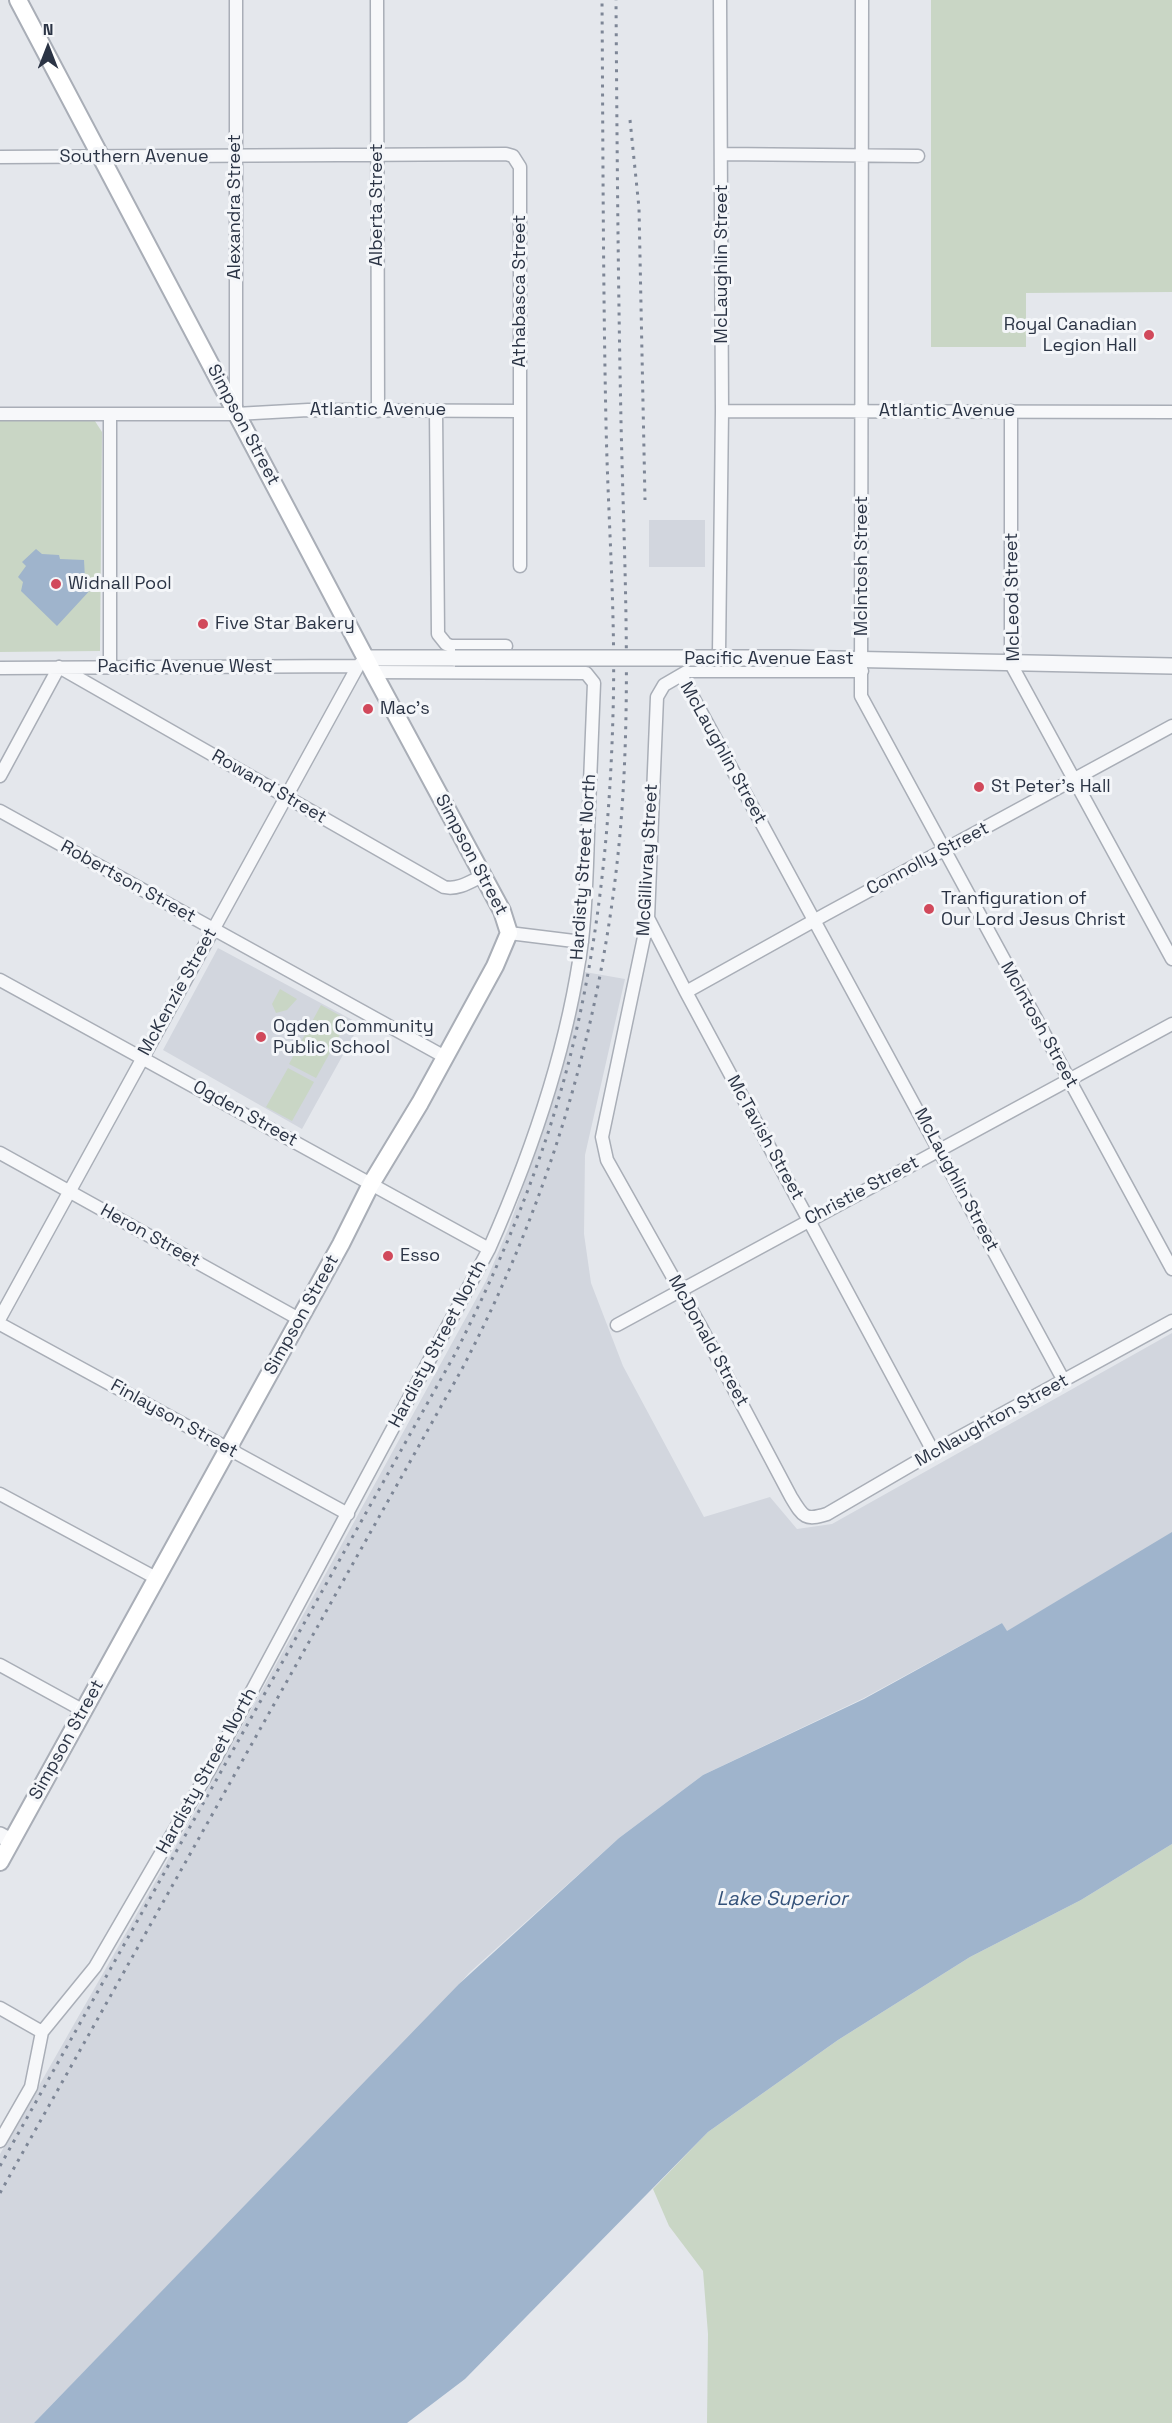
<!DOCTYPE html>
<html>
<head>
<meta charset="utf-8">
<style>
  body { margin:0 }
  #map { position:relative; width:1172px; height:2423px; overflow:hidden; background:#e4e7ec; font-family:"Space Grotesk",sans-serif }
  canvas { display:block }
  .north { position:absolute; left:18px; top:18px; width:60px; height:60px; -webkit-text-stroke:4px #f4f6f9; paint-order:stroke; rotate:0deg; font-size:16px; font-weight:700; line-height:24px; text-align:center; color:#2b3445 }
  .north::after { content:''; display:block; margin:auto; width:21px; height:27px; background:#2b3445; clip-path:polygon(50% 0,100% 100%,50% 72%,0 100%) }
</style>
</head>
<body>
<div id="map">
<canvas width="1172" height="2423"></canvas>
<div class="north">N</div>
</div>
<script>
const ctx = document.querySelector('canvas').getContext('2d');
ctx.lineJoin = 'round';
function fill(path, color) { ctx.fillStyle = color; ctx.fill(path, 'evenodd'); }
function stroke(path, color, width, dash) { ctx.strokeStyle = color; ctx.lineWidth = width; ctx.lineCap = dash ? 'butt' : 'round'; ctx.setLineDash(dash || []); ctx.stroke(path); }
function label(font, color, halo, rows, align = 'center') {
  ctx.font = font + ' "Space Grotesk",sans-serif'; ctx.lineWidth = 6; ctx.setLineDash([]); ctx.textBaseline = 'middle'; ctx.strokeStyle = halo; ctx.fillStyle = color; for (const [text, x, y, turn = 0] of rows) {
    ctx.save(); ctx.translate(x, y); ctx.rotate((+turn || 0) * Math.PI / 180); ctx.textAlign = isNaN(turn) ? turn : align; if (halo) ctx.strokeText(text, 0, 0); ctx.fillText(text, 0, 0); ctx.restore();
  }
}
fill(new Path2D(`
  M649,520h56v47h-56z
  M218,948l142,76 -58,105 -139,-79z
  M585,972l40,7 -40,176 -1,79 7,49 32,83 81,151 66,-20 27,32 35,-5 340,-191v200l-166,99 -4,-9 -138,75 -161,77 -84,63 -150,135 -66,76 -190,190 -179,184h-34v-269l199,-349 287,-524 23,-54 33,-94z`), '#d2d6de');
fill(new Path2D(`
  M931,0h241v292l-146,1v54h-95z
  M93,418l9,14 -2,219 -100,1v-233z
  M280,989l17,10 -10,11 -11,3 -4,-9z
  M321,1005l27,15 -32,58 -27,-14z
  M288,1068l26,14 -22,39 -26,-14z
  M1172,1844v579h-465l1,-89 -5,-63 -34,-45 -16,-37 55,-57 130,-92 132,-83 111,-57z`), '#c9d6c5');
fill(new Path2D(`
  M36,549l6,5 17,1 1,4 24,1 1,18 8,9 -36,39 -36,-35 2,-9 -5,-5 8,-11 -4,-4z
  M1172,1532v312l-91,56 -111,57 -132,83 -130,92 -243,247 -58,44h-373l425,-439 160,-146 84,-63 161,-76 138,-76 5,8z`), '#9fb4cc');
const minor = new Path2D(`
  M236,0v410
  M377,0l1,411
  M720,0l2,411 -3,242 -55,32 -7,12 -9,221 -46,219 5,23 95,169 89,168c12,20 14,24 36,17l120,-70 225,-123
  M862,0l-1,696 311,573
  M722,154l196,2
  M0,157l506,-3 7,2 7,11v399
  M436,411l2,223 8,10 5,2h55
  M722,411l450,1
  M1011,411v253l161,295
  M0,414h236l72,-4 212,1
  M110,414v252
  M59,667l385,220c14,3 26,-5 38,-11
  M0,668l358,-2 3,-3
  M688,671h174
  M681,675l383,706
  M0,776l59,-109
  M0,811l445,246
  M648,918l38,74 248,461
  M509,933l73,9
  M0,980l489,269
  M686,992l140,-78 346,-188
  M0,1153l299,166
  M0,1318l358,-652
  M0,1324l348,190
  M617,1325l555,-301
  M0,1494l156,84
  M0,1665l84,46
  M0,2008l42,24
  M0,2141l31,-54 11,-55 53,-65 115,-198 279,-520c43,-97 79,-202 93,-308 4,-36 5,-72 6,-108 2,-50 4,-100 6,-150l-8,-10 -213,-1`);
const tertiary = new Path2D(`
  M366,658h89
  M789,658l383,8
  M0,1835l11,6`);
const secondary = new Path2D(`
  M0,1862l341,-618 30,-60 49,-81 75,-137 14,-33 -7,-22 -129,-239 -355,-672`);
stroke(minor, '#a9aeb7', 15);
stroke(tertiary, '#a9aeb7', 18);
stroke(secondary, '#a9aeb7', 20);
stroke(minor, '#f7f8fa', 12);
stroke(tertiary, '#f7f8fa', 15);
stroke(secondary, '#fff', 16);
stroke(new Path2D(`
  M630,120l9,88 6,292
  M0,2166l455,-812c48,-95 89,-194 115,-297 28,-111 40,-228 43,-343 3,-97 -5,-194 -7,-291 -3,-141 -3,-282 -4,-423
  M0,2193l462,-824c87,-167 141,-347 158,-535 12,-137 4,-276 1,-413 -3,-140 -4,-281 -5,-421`), '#7d8696', 3, [3, 6]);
const tertiaryBridge = new Path2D(`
  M455,658h334`);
stroke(tertiaryBridge, '#a9aeb7', 18, []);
stroke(tertiaryBridge, '#f7f8fa', 15);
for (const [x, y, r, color] of [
  [1149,335,6,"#d1495b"],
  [56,584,6,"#d1495b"],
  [203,624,6,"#d1495b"],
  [368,709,6,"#d1495b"],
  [979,787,6,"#d1495b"],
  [929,909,6,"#d1495b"],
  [261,1037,6,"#d1495b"],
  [388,1256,6,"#d1495b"]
]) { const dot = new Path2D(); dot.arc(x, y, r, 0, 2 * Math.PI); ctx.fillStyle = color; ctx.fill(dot); stroke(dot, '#f4f6f9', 2); }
label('18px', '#2b3445', '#f4f6f9', [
  ["Southern Avenue",134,157],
  ["Alberta Street",377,205,-90],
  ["Alexandra Street",235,207,-90],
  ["McLaughlin Street",722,264,-90],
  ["Athabasca Street",520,291,-90],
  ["Atlantic Avenue",378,410],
  ["Atlantic Avenue",947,411],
  ["Simpson Street",243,425,62],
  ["McIntosh Street",862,566,-90],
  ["McLeod Street",1013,597,-91],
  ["Pacific Avenue East",769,659],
  ["Pacific Avenue West",185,667],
  ["McLaughlin Street",723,753,61],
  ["Rowand Street",269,787,30],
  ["Simpson Street",471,855,62],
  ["Connolly Street",928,859,-28],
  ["McGillivray Street",648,860,-87],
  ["Hardisty Street North",584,867,-86],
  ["Robertson Street",128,882,29],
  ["McKenzie Street",178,992,-61],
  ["McIntosh Street",1039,1025,61],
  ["Ogden Street",245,1114,29],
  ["McTavish Street",765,1138,61],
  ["McLaughlin Street",956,1180,62],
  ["Christie Street",862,1191,-28],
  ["Heron Street",150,1236,29],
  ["Simpson Street",302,1315,-61],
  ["McDonald Street",708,1341,61],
  ["Hardisty Street North",438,1344,-62],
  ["Finlayson Street",174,1419,29],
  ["McNaughton Street",992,1421,-29],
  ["Simpson Street",67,1740,-61],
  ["Hardisty Street North",207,1771,-61]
]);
label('18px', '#2b3445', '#f4f6f9', [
  ["Royal Canadian",1137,325,"right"],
  ["Legion Hall",1137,346,"right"],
  ["Widnall Pool",68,584],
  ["Five Star Bakery",215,624],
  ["Mac's",380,709],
  ["St Peter's Hall",991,787],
  ["Tranfiguration of",941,899],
  ["Our Lord Jesus Christ",941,920],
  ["Ogden Community",273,1027],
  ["Public School",273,1048],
  ["Esso",400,1256]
], 'left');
label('italic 20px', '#34527a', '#f4f6f9', [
  ["Lake Superior",782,1900]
]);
</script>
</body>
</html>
